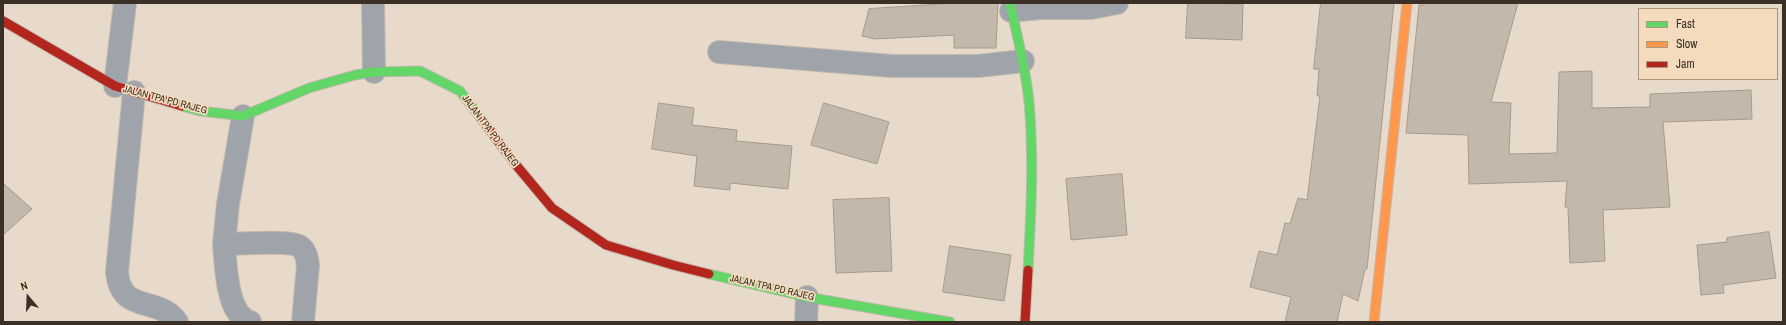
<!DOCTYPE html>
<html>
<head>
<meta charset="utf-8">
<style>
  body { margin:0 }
  #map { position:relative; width:1786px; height:325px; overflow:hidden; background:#e8dacb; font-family:"Archivo Narrow",sans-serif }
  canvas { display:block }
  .frame { position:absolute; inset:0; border:4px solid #3a3025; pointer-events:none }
  .legend { position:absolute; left:1638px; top:8px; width:140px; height:72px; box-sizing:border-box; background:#f5dbbe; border:1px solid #aa9781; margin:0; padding:5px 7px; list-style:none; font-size:12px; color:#3a3025 }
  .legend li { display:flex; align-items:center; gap:8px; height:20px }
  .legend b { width:20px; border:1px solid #aa9781 }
  .north { position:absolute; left:8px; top:277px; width:40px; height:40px; -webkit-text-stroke:3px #f5dbbe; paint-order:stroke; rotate:341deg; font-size:11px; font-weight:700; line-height:16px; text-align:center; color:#3a3025 }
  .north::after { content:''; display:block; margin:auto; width:14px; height:18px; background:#3a3025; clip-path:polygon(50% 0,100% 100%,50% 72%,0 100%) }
</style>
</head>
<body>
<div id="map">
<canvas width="1786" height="325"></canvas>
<div class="frame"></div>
<ul class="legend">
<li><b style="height:5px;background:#63d668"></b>Fast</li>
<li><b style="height:5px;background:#ff974d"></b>Slow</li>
<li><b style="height:5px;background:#b3261e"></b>Jam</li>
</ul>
<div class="north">N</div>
</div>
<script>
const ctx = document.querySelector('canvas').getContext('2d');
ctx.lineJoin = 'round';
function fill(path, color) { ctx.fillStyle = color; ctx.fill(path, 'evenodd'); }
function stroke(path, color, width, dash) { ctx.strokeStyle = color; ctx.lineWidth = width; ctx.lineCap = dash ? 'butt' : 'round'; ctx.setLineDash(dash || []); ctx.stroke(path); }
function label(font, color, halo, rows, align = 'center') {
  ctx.font = font + ' "Archivo Narrow",sans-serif'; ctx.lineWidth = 3.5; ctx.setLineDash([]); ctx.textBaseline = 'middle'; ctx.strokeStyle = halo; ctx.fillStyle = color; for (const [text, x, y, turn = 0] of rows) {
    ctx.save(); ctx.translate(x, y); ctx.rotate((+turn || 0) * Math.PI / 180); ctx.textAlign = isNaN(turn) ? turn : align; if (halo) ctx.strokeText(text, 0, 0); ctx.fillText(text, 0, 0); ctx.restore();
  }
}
const building = new Path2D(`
  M957,3h41l-2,45h-42v-13l-79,4 -13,-3 7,-27z
  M1188,3l55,1 -1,36 -56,-2z
  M1321,3h73l-27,266h-2l-7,32 -15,-7 -6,28h-52l6,-25 -41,-10 9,-36 18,4 8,-32 5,1 8,-26 9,2 13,-104h-3l2,-27h-5z
  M1424,3h94l-27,99 20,1 -2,51 48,-1 2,-81 33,-1v37l58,-1v-13l101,-4 1,29 -89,3 7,85 -67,3 2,51 -35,2 -2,-56h-3l2,-26 -98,3 -1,-49 -62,-2 13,-128h5z
  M659,103l35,5 -2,17 45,5 -1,11 56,5 -4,43 -58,-6v7l-36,-4 3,-30 -45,-7z
  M824,103l65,19 -12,42 -66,-19z
  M1122,174l5,61 -56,5 -5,-61z
  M3,183l29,26 -29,26z
  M889,198l3,73 -56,2 -3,-73z
  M1769,232l7,46 -53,7 1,8 -23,2 -4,-50 30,-3v-4z
  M950,246l61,9 -7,46 -61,-9z`);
fill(building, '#c3b8ac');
stroke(building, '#a49a8e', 1);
const street = new Path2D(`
  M373,3l1,69
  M1011,11l29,-3h51l26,-5
  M719,52l173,14h86l45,-5
  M115,86l10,-83
  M134,92l-17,180c4,43 41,23 60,50
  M243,116l-15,88 -4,40c15,0 64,-4 75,2 7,4 8,12 9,19l-5,57
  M224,244c2,21 2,70 26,78
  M806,322l1,-25`);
const fast = new Path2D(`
  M1010,3c7,33 16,66 19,99 5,56 2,112 -1,168
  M182,106l18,5 43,5 66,-28 46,-13 19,-3 46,-1 40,20 23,30
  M709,274l98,23 143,25`);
const slow = new Path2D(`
  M1374,322l33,-319`);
const jam = new Path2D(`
  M3,21l112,65 67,20
  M483,121l33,44 36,43 54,37 67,20 36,9
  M1025,322l3,-52`);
stroke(street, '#c3b8ac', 24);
stroke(fast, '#c3b8ac', 11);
stroke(slow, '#c3b8ac', 11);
stroke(jam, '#c3b8ac', 11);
stroke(street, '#9ea4aa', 22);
stroke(fast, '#63d668', 9);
stroke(slow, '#ff974d', 9);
stroke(jam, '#b3261e', 9);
label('10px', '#3a3025', '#f5dbbe', [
  ["JALAN TPA PD RAJEG",165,100,15],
  ["JALAN TPA PD RAJEG",490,131,53],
  ["JALAN TPA PD RAJEG",772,288,13]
]);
</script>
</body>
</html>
